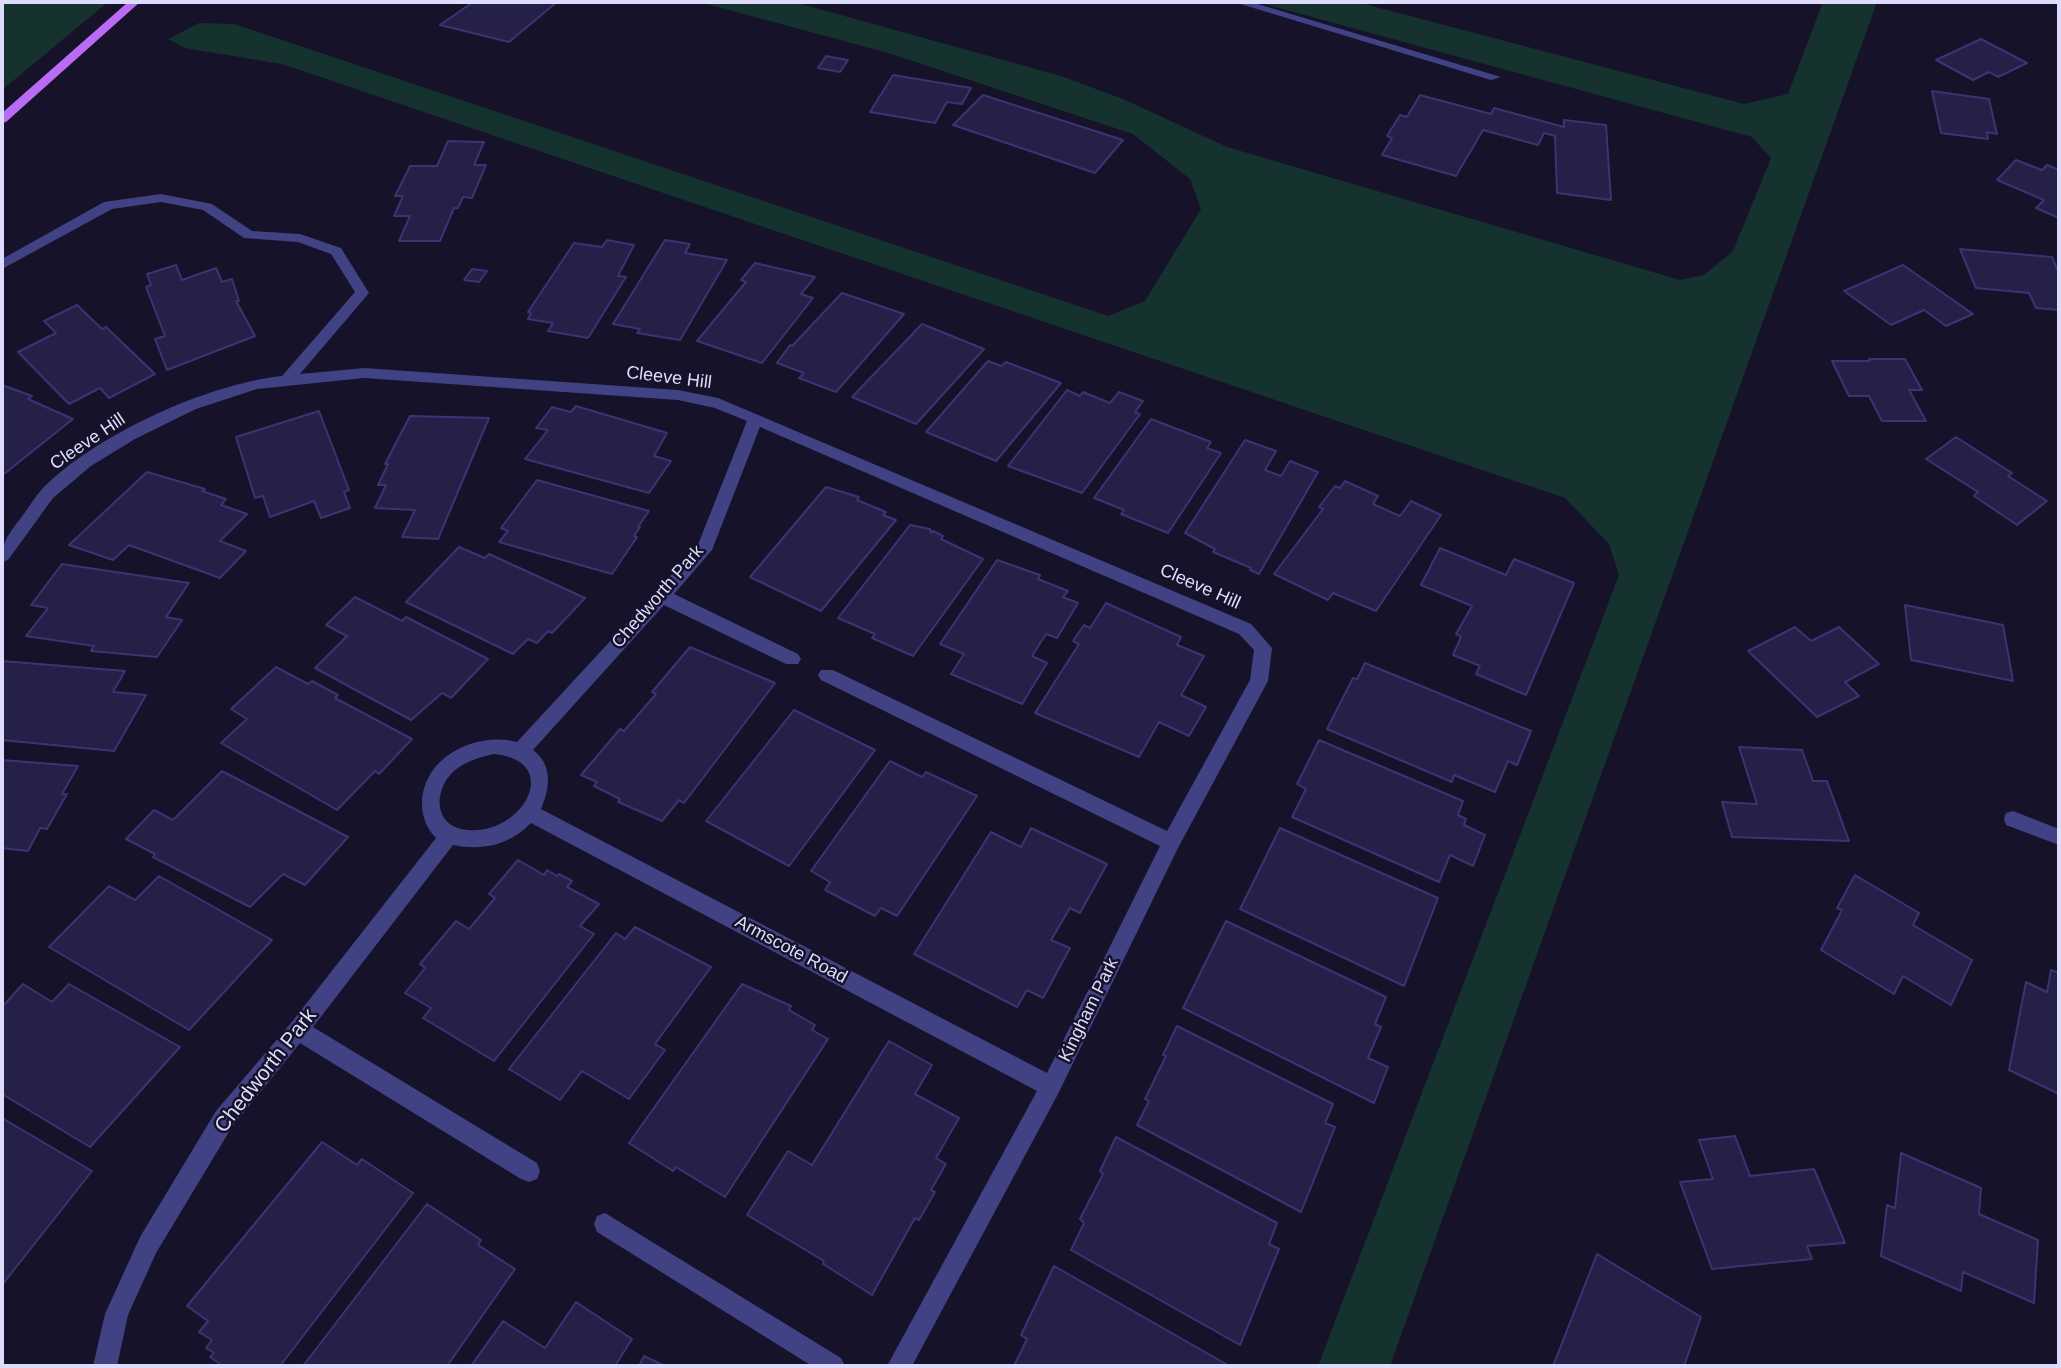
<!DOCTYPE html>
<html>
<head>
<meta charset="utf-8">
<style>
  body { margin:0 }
  #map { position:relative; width:2061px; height:1368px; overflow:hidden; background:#151229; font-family:Helvetica,sans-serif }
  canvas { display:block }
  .frame { position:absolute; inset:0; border:4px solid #dedcfd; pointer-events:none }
</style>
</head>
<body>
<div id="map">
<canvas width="2061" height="1368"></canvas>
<div class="frame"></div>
</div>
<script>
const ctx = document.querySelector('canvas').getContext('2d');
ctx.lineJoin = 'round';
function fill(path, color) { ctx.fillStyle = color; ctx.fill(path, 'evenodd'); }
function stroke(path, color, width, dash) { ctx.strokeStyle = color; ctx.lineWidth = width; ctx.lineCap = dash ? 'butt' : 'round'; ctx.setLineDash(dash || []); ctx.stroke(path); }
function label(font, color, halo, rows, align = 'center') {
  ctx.font = font + ' Helvetica,sans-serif'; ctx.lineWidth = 5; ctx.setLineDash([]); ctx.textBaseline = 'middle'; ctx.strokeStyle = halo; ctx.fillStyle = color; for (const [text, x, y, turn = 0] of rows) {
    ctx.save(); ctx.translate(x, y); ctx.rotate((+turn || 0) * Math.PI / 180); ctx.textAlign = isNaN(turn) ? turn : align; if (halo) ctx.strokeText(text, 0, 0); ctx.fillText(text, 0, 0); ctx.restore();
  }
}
fill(new Path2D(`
  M2,2h106l-106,88z
  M699,2h95l267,74 62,23 104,48 453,133 24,-5 29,-24 38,-93 -19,-21 -495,-135h100l387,102 44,-10 35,-92h54l-487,1364h-72l301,-791 -10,-31 -44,-46 -1283,-434 -97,-16 -17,-9 31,-16 35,1 874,292 37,-15 56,-92 -11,-30 -57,-45 -248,-82z`), '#16322f');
const building = new Path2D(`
  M473,2h84l-48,40 -69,-17z
  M1981,39l46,24 -29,14 -9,-5 -16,8 -37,-20z
  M826,56l22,4 -8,12 -22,-4z
  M893,75l78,13 -9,16 -15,-2 -12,21 -65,-11z
  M1932,91l57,8 8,35 -10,-2 1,7 -47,-6z
  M983,95l140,45 -28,33 -142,-48z
  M1420,95l71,19 3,-6 70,19v-7l42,5 5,75 -54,-7 -2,-57 -11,-3 -6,12 -55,-15 -27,46 -74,-21 10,-17 -5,-2 13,-21 7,2z
  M448,141l36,1 -10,23h12l-14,33 -9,-1 -5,11h-4l-14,33h-41l11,-25h-16l9,-20h-8l15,-30h27z
  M2016,160l26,10 5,-5 12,5v48l-23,-10 8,-8 -47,-20z
  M607,240l27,5 -16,31 8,1 -38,61 -40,-7 5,-8 -25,-4 3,-6 -3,-1 46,-69 28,4z
  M665,240l25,4 -5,9 42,7 -47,80 -43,-7 3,-4 -27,-5z
  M1960,249l92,8 7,16v37l-23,-2 -7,-15 -53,-5z
  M755,263l60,14 -14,17 12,4 -51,65 -65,-22 49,-59 -5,-2z
  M176,265l6,15 34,-12 6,14 10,-3 7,22h-3l19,35 -88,34 -12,-31 10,-3 -19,-49 5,-2 -4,-11z
  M1903,265l70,49 -27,12 -22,-16 -33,15 -47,-34z
  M472,269l15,2 -8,11 -15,-2z
  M842,293l62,21 -68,78 -37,-14 5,-5 -27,-10 13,-18 2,1z
  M77,305l25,24 4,-2 49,47 -46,24 -9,-10 -31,16 -51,-52 38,-19 -12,-12z
  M922,324l62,25 -68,75 -64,-27z
  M1869,359h36l17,31h-13l17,31h-44l-13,-25h-20l-17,-35h38z
  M988,361l13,5 5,-4 55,21 -65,78 -70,-29z
  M2,385l30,11 -4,3 45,20 -69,55 -2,-1z
  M1067,390l13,6 3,-4 27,11 9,-11 24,9 -8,11 5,2 -58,79 -74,-27z
  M576,406l91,27 -13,23 17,5 -22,32 -124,-34 23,-29 -12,-2 16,-21 19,5z
  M319,411l30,79 -5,2 6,16 -29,10 -7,-17 -44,16 -7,-21 -8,2 -19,-61z
  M410,416l79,2 -51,121 -36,-2 13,-27 -40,-2 11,-23h-8l10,-21h-3z
  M1151,419l60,23 -4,6 14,5 -53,80 -47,-19 3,-4 -30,-12z
  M1956,437l56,36 -4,3 39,25 -30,24 -43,-29 4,-4 -52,-33z
  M1245,440l31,11 -11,19 16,6 9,-15 28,11 -59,102 -9,-4 1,-2 -38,-16 2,-3 -30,-16z
  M147,472l58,17 -3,2 24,8 -5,6 26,9 -27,27 26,10 -26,27 -91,-33 -16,15 -44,-15z
  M537,480l112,31 -11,16h2l-6,9 3,1 -25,37 -113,-32 9,-11 -7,-3z
  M1345,481l33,15 -5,8 27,12 11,-15 30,14 -65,96 -43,-18 -5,7 -54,-26 49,-65 -4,-2 16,-21 5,2z
  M826,487l33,10 -2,3 29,12 -3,3 13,5 -75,91 -71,-34z
  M910,525l20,4 1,4 2,-2 10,5 -2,3 42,20 -70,97 -41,-18 3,-4 -37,-16z
  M459,547l26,11 4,-4 96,44 -33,35 -4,-2 -11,12 -9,-4 -15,15 -107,-52z
  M1440,548l66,27 8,-16 60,24 -48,112 -50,-21 4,-8 -27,-11 8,-18 -5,-3 16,-28 -51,-21z
  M997,560l43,15 -2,4 30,12 -5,6 15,6 -21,35 -11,-4 -14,22 15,7 -25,41 -71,-30 13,-20 -24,-10z
  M62,564l127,19 -23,34 16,3 -25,37 -66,-6 3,-5 -68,-10 22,-28 -17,-3z
  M355,597l47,24 4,-4 82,42 -37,39 -9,-5 -31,27 -96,-52 32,-32 -21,-11z
  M1106,603l75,34 -4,8 27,11 -23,39 25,12 -17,29 -30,-14 -20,35 -104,-44 44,-69 -6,-3 11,-16 6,3z
  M1905,605l98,20 10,56 -102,-21z
  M1795,627l16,14 28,-14 40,37 -34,18 14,14 -42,21 -69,-66z
  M690,647l85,36 -91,120 -5,-3 -17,21 -44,-19 2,-3 -26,-13 3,-4 -16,-7 39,-46 4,2 32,-37 -4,-2z
  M2,661l123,10 -12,21 33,3 -32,56 -112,-11z
  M1365,663l166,68 -14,34 -9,-4 -13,31 -41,-17 -2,7 -125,-53 26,-51 4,1z
  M276,667l32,17 4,-3 26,14 -3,3 77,41 -33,35 -4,-3 -38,39 -116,-67 26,-24 -16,-10z
  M794,710l81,40 -86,116 -83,-45z
  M1319,740l144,61 -5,14 8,4 -2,6 21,10 -12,31 -23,-11 -11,27 -147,-65 14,-28 -9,-5z
  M1739,747l63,3 11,31h14l22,60 -117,-4 -10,-35 35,2z
  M2,760l76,6 -16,28h5l-20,35 -7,-1 -12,23 -26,-3z
  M890,761l32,16 4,-5 51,24 -80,120 -16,-8 -6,8 -50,-26 5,-8 -19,-11z
  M222,771l126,66 -43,48 -22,-11 -33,33 -97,-50 2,-3 -29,-15 28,-29 19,10z
  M1031,828l76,36 -27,49 -10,-5 -19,32 19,8 -27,50 -16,-8 -10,17 -103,-53 77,-122 30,15z
  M1280,828l158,70 -34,88 -164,-77z
  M518,860l26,15 3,-5 10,6 2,-2 13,7 -5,6 32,17 -19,22 14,8 -100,127 -71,-43 8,-10 -26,-15 20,-25 -5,-4 36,-43 13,8 26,-31 -6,-4z
  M1855,875l64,38 -6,12 59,35 -21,45 -48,-29 -9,18 -73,-44 21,-40 -5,-2z
  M159,876l113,64 -83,90 -140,-83 60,-61 26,14z
  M1226,921l160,76 -11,27 6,3 -13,31 20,9 -14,36 -191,-95z
  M635,927l76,40 -56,77 10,6 -36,49 -47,-28 -22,29 -51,-31 107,-136 9,6z
  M2051,970l8,3v121l-50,-24 17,-88 21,10z
  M23,984l29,18 17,-18 111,63 -90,100 -88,-53v-87z
  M742,984l49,22 -2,4 26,15 -3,5 16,9 -103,158 -49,-30 -3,4 -44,-28z
  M1177,1026l156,78 -8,19 10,4 -34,85 -164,-87 12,-24 -4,-2 21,-43 -3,-1z
  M889,1041l43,24 -17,29 44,24 -23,40 10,6 -15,26 4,2 -16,28 -4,-2 -43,77 -49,-31 1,-3 -77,-46 41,-64 24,14z
  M2,1118l90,53 -90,114z
  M1735,1136l15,40 64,-7 31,74 -38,3 5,13 -100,10 -32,-87 33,-3 -14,-39z
  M1116,1137l161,86 -8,21 10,5 -39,96 -169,-95 13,-27 -4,-4 23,-45 -3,-3z
  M322,1142l35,23 5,-6 51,34 -133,173h-57l-13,-9 4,-4 -8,-5 6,-8 -13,-8 9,-11 -21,-15z
  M1901,1153l80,35 -2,26 59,26 -4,63 -71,-31 -2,19 -80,-35 6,-51 8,3z
  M427,1204l54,36 -3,5 37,24 -68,97h-144z
  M1597,1254l104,63 -17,49h-131z
  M1054,1266l172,98v2h-212l13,-27 -6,-4z
  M576,1302l56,37 -17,27h-144l32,-45 42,27z
  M644,1356l21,10h-26z`);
fill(building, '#252048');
stroke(building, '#3c3373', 2);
fill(new Path2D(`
  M1234,2h17l250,75 -10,3z
  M161,194l51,10 40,27 48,3 41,14 28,45 -69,81 64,-6 314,22 40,8 533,226 21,24 -4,33 -90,167 -120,246 -146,272h-25l150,-275 -506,-268c-21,22 -48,28 -78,22l-140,182 224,136 3,8 -3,8 -8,3 -8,-3 -221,-136 -68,84 -76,126 -28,62 -11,51h-24l12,-52 35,-77 76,-126 75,-88 145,-185c-9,-9 -14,-21 -14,-34 0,-47 54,-73 95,-62l180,-195 50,-126 -32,-13 -37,-8 -314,-22 -107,11 -61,20 -61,30 -44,27 -38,32 -45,62 -6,2c0,-23 8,-29 21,-47 6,-8 12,-18 19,-26 53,-54 165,-105 240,-113l73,-84 -24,-38 -33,-12 -54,-4 -41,-28 -42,-8 -49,7 -110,60v-10l102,-57zM760,427l479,207 15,16 -4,30 -83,151 -334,-161h-12l-3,5 3,5 339,166 -113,227 -506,-264c9,-21 12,-44 -8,-59l131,-145 122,59h12l3,-5 -3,-5 -124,-60 38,-44zM494,754c70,7 29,81 -26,76 -34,-2 -36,-39 -14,-59 12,-10 26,-14 40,-17z
  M2013,811l46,18v16l-53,-20 -2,-6 2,-6z
  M605,1213l236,145 4,8h-33l-215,-134 -3,-8 3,-8z`), '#414284');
fill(new Path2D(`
  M128,2h12l-134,120 -4,1v-10z`), '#b96bf5');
label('18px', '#dedcfd', '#151229', [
  ["Cleeve Hill",669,378,7],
  ["Cleeve Hill",88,442,-34],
  ["Cleeve Hill",1200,587,24],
  ["Chedworth Park",658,597,-49],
  ["Armscote Road",791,950,28],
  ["Kingham Park",1089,1010,-64]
]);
label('21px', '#dedcfd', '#151229', [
  ["Chedworth Park",266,1071,-52]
]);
</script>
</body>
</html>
